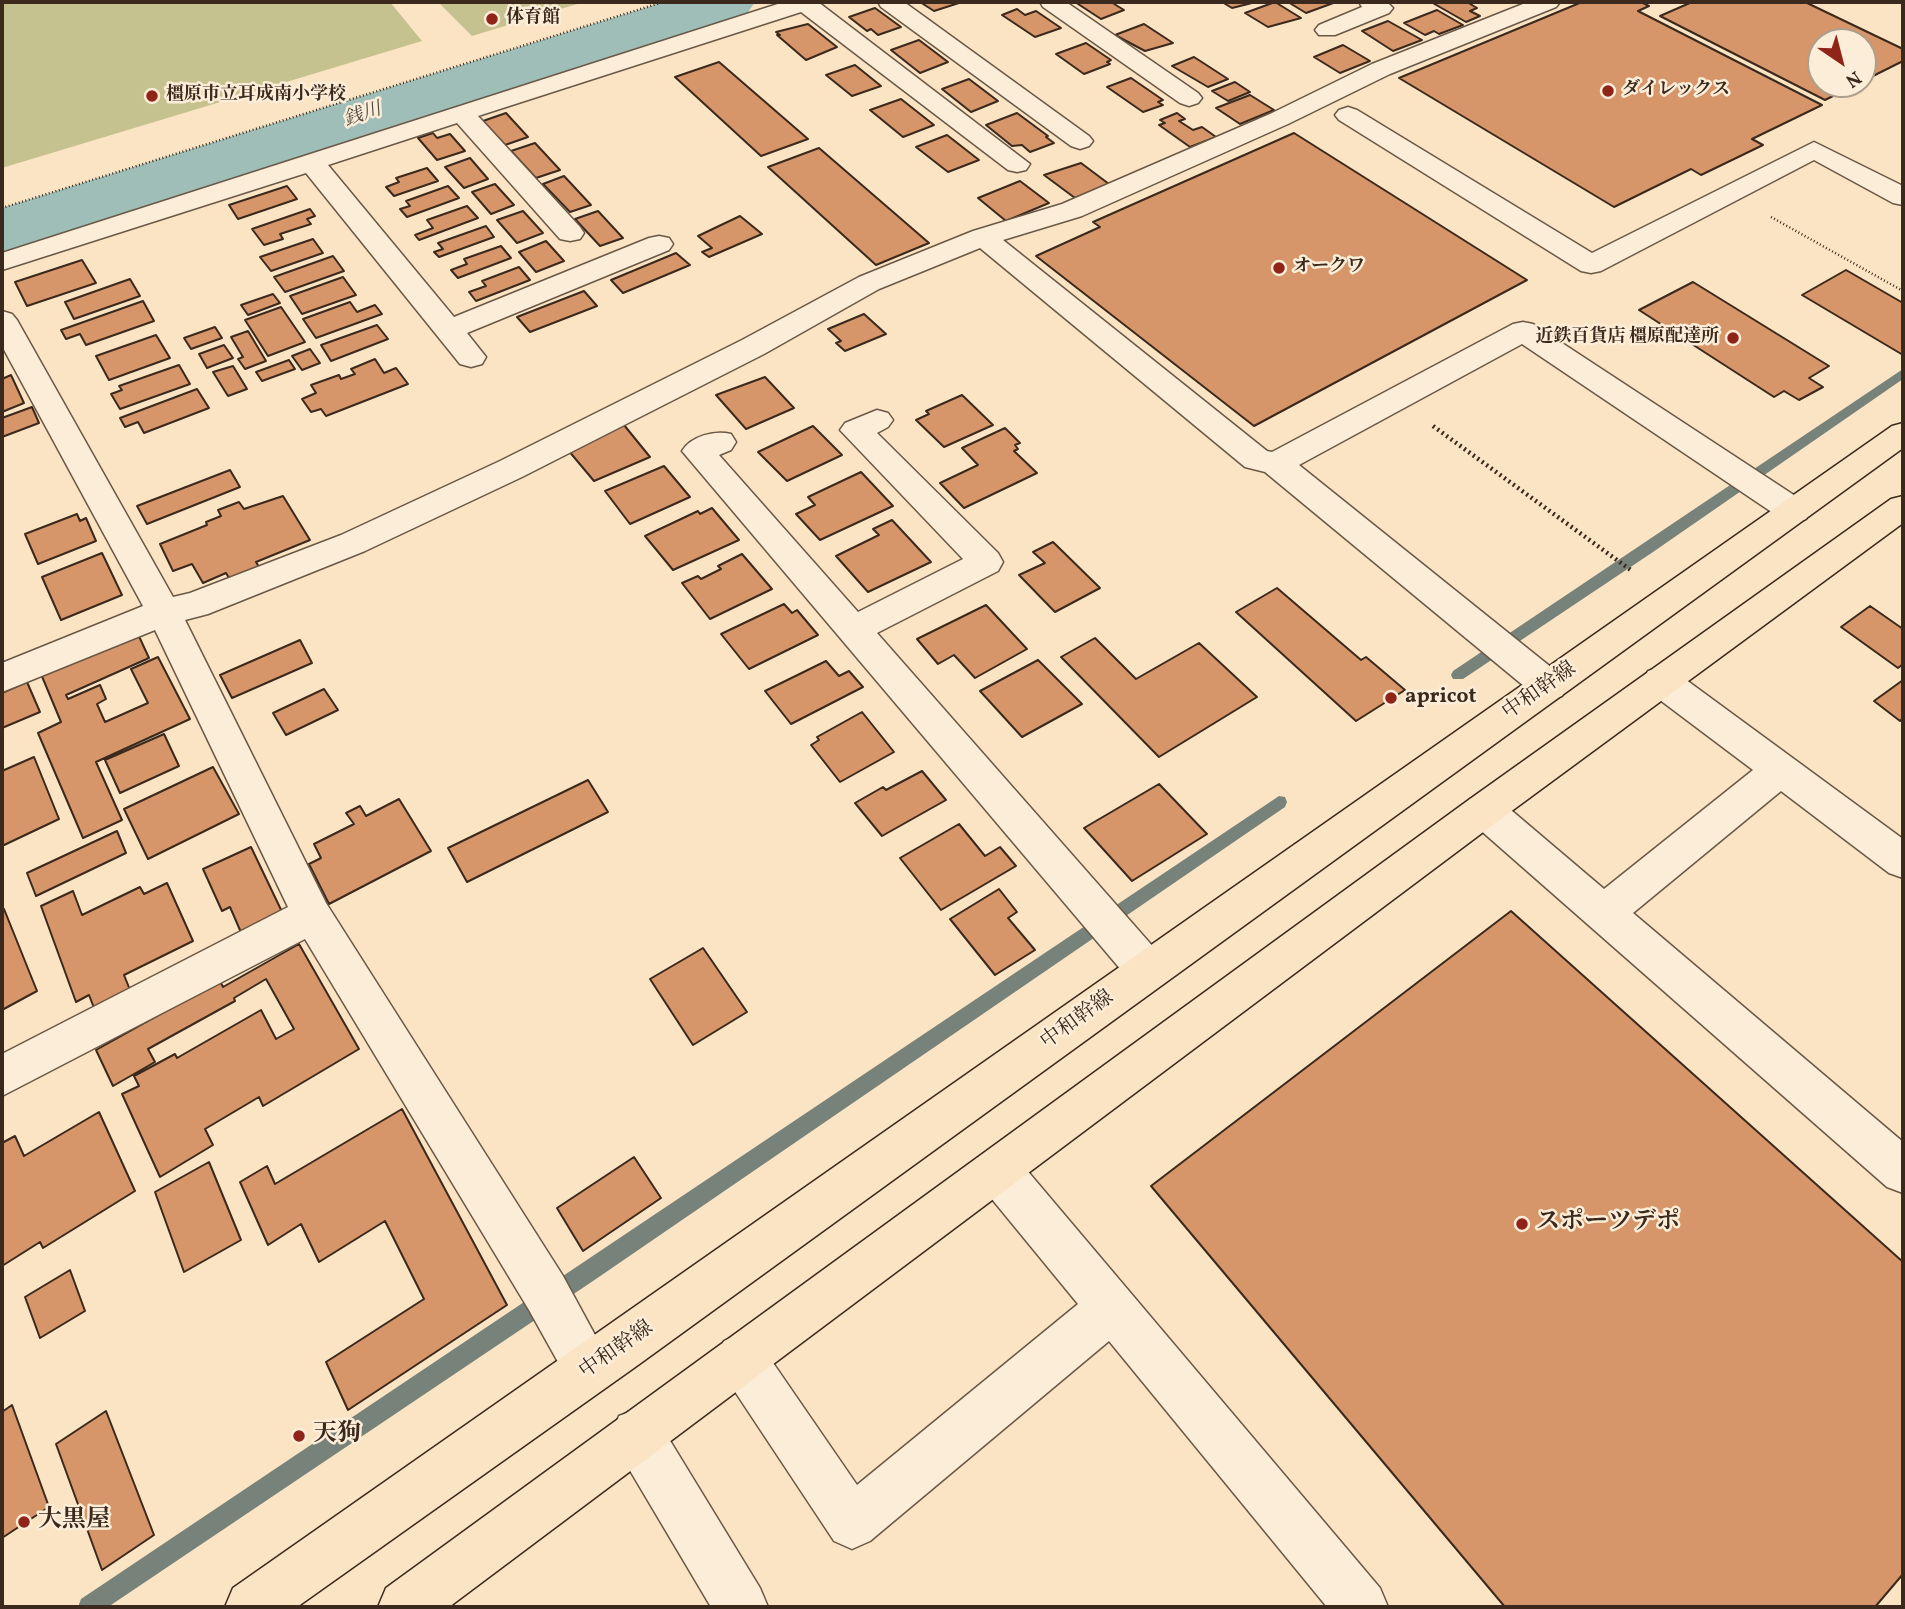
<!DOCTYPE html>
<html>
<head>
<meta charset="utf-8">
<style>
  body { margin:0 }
  #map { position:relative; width:1905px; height:1609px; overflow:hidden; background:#fbe4c3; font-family:Vollkorn,serif }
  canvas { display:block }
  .frame { position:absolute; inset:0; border:4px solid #3a291c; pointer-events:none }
  .north { position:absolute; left:1807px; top:28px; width:70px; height:70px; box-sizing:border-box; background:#fcedd8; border:2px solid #ae9f8d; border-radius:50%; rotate:145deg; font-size:19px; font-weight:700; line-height:28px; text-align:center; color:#3a291c }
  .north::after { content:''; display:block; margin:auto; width:24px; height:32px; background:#8f2418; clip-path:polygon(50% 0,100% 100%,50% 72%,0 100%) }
</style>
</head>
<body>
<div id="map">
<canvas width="1905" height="1609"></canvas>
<div class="frame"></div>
<div class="north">N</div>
</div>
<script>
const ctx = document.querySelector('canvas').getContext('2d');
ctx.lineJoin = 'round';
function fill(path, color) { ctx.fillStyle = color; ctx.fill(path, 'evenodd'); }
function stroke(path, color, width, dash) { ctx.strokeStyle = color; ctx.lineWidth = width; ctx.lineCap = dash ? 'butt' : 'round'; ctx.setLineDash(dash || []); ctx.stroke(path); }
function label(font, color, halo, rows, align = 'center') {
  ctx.font = font + ' Vollkorn,"Noto Serif JP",serif'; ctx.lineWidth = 5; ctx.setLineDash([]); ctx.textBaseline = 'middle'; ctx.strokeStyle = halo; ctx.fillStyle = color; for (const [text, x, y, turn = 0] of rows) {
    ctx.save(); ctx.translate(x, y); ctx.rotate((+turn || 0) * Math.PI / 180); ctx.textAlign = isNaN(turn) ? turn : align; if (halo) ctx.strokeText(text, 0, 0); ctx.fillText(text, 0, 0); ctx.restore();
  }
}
fill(new Path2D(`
  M2,2h388l32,39 -420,127z
  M438,2h146l-112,34z`), '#c6c28f');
fill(new Path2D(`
  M1903,369v10l-250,173 -190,127h-10l-2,-4 2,-4z
  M1279,796l6,1 2,5 -2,5 -692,474 -485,326h-30l3,-8z`), '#77827a');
fill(new Path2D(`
  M664,2h91l-9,13 -744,237v-44z`), '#9fbeb8');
const building = new Path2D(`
  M920,2h42l-28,9z
  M1075,2h36l13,8 -23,9z
  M1222,2h34l-24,6z
  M1275,2l26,16 -33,9 -23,-14z
  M1288,2h48l-30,11z
  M1431,2h36l10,6 -7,3 10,5 -14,6z
  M1582,2h59l8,4 -11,5 184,94 -70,34 11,6 -62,30 -10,-6 -77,38 -215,-129z
  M1692,2h113l98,47v12l-40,20v-39h-42v42h36l-32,16 -165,-84z
  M875,8l26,19 -23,8 -7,-6 -4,2 -18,-14z
  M1017,9l8,6 11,-4 25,17 -26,9 -33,-22z
  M1437,10l26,15 -24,9 -5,-3 -9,4 -21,-12z
  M1388,21l34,19 -29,11 -31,-20z
  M808,24l29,23 -31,13 -29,-25h3l-4,-3z
  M1144,24l29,19 -28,8 -30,-16z
  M919,40l29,22 -28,11 -29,-23z
  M1086,43l25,17 -4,2 3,2 -26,10 -28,-20z
  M1343,45l27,16 -30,12 -26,-16z
  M1194,57l34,22 -20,8 -36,-21z
  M719,62l89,77 -47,17 -86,-79z
  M855,65l26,21 -29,10 -26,-21z
  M1131,78l32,22 -5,2 5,3 -20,7 -36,-25z
  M969,79l29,22 -27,11 -29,-23z
  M1235,82l15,10 -22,9 -16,-10z
  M1250,95l24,15 -34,14 -24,-16z
  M901,99l33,26 -31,12 -33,-27z
  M506,113l22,24 -23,8 -22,-24z
  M1017,113l31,23 -2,1 8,6 -24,9 -8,-7 -10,1 -26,-21z
  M1177,113l8,6 -6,2 14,9 9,-3 14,10 -26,10 -31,-22 6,-2 -5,-3z
  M433,133l4,5 13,-4 15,17 -28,9 -19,-22z
  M1294,133l233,147 -273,146 -218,-170 64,-29 -7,-5z
  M947,135l32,25 -31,12 -32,-25z
  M535,143l25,27 -24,8 -25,-27z
  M819,148l110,95 -53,22 -108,-98z
  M470,158l18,21 -24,9 -19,-21z
  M1081,163l28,21 -34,14 -31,-23z
  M427,168l11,13 -44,15 -8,-9 13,-5 -3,-4z
  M564,176l27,29 -21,7 -27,-28z
  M1020,181l29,22 -43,18 -28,-23z
  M495,184l19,21 -23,9 -19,-22z
  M287,186l10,13 -59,20 -9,-14z
  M448,186l11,12 -52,19 -7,-8 10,-3 -4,-5z
  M467,206l11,12 -59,22 -4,-5 18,-7 -6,-8z
  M310,209l5,7 -8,3 4,5 -31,10 3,5 -19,6 -12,-16z
  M523,211l20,22 -26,10 -20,-23z
  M598,211l25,27 -23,8 -25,-27z
  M740,216l22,18 -53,23 -7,-5 10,-4 -14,-12z
  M486,226l8,11 -55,20 -5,-5 9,-3 -5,-6z
  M313,239l10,14 -52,18 -11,-14z
  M546,241l18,20 -28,11 -17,-20z
  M501,246l10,12 -53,20 -7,-8 16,-6 -3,-5z
  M676,253l14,12 -67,28 -12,-13z
  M333,256l11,15 -59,21 -11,-15z
  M82,260l14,23 -69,23 -12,-24z
  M519,267l11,13 -54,21 -7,-9 17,-6 -4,-5z
  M1846,270l57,33v52l-101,-60z
  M343,277l13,18 -54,19 -12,-18z
  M130,279l10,17 -66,23 -9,-17z
  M1693,282l136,84 -20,12 14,9 -24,13 -15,-9 -10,6 -135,-87z
  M584,291l13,15 -67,26 -13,-15z
  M273,294l7,9 -32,12 -7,-10z
  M143,301l11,20 -68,24 -6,-11 -14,5 -5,-9z
  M350,302l7,10 18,-7 7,9 -66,24 -13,-19z
  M281,307l24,35 -37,14 -23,-36z
  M864,314l22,20 -41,17 -9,-8 5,-2 -13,-12z
  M377,325l11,14 -57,22 -10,-16z
  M215,327l7,11 -31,11 -7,-11z
  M248,331l18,30 -21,8 -7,-10 5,-2 -12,-20z
  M156,335l14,23 -61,22 -13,-24z
  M224,345l9,13 -26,10 -8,-14z
  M310,349l10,14 -18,7 -10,-14z
  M375,359l9,14 12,-5 12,16 -82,32 -5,-7 -10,3 -9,-13 14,-6 -5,-8 28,-10 2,4 14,-5 -4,-5z
  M289,360l6,9 -33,12 -6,-9z
  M179,365l11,19 -70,25 -9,-15 11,-4 -3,-4z
  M233,366l14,23 -19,7 -15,-24z
  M11,375l13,28 -22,9v-33z
  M765,377l29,31 -48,21 -30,-34z
  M197,389l12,19 -65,25 -6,-11 -13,5 -5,-9z
  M962,395l31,30 -49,22 -28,-27 13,-6 -3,-3z
  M32,407l7,16 -37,14v-19z
  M624,425l26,32 -56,24 -26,-31z
  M813,426l29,29 -55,26 -29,-29z
  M1005,428l15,15 -5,2 3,4 -4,2 23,22 -73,35 -24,-25 38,-18 -16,-17z
  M664,466l26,31 -60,27 -25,-33z
  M230,470l10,17 -93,37 -10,-18z
  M861,472l32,34 -73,34 -24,-26 19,-9 -7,-8z
  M283,496l27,44 -54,22 3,5 -30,11 -3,-5 -23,10 -11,-19 -19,7 -13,-27 47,-19 -1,-3 15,-6 -3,-6 21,-8 5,7z
  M712,508l27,32 -66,30 -28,-34 53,-25 2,3z
  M77,514l3,7 6,-3 10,23 -58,23 -13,-30z
  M892,520l39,42 -63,30 -32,-36 43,-21 -6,-6z
  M1053,542l47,46 -45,24 -36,-37 26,-12 -12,-11z
  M102,553l20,42 -61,25 -19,-43z
  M742,554l30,35 -62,30 -28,-36 16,-7 3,3 20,-10 -3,-3z
  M1277,588l84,72 5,-3 39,33 -49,31 -120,-109z
  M784,604l8,9 5,-3 21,25 -69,34 -28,-35z
  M986,605l41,44 -52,29 -21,-23 -16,9 -21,-25z
  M1870,606l33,23v35l-5,4 -57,-41z
  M137,632l12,26 -83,37 2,4 32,-14 6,14 -9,5 8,18 43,-19 -17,-34 27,-12 32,62 -94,43 26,58 -39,18 -45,-105 23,-11 -20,-48z
  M1095,638l41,41 63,-36 58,54 -98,60 -98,-100z
  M300,640l12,23 -80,35 -12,-23z
  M1038,660l44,44 -60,33 -42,-46z
  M826,661l13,15 10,-5 14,16 -72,37 -26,-33z
  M1903,680v38l-3,3 -26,-20z
  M27,682l13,30 -38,16v-35z
  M324,689l14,21 -52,25 -13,-22z
  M862,712l32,40 -54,30 -29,-37 8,-5 -2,-3z
  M164,734l15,32 -59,27 -15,-33z
  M34,757l25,62 -57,27v-75z
  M213,767l26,47 -91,45 -24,-50z
  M922,771l24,29 -64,36 -27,-33 28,-16 3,3z
  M588,780l20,32 -141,70 -19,-34z
  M1159,784l48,50 -75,47 -48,-53z
  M399,799l32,52 -102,53 -20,-40 12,-6 -7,-14 40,-20 -8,-11 14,-7 6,10z
  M959,824l26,32 15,-9 16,19 -75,44 -41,-52z
  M117,831l9,22 -90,43 -9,-23z
  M251,847l33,69 -41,21 -13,-30 -8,4 -19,-42z
  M167,883l26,58 -69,34 8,20 -36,18 -7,-18 -13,7 -35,-96 32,-15 9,24 58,-28 4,7z
  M999,889l18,23 -9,6 27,32 -40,25 -45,-56z
  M4,909l33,82 -35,19v-99z
  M1511,911l392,351v312l-28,33h-370l-354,-421z
  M299,944l60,105 -96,57 -4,-9 -54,32 8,16 -53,32 -38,-83 17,-8 -5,-10 41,-22 2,4 84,-48 15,29 18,-10 -28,-50 -32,19 1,3 -87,48 7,13 -42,24 -17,-36 124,-69 3,6z
  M703,948l44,64 -54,33 -43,-66z
  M402,1109l105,196 -159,105 -22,-48 98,-63 -39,-78 -66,41 -18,-38 -33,21 -28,-63 27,-16 8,18z
  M99,1112l36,79 -92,57 -3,-6 -38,24v-123l13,-7 9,20z
  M634,1157l27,41 -78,53 -26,-43z
  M209,1162l32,78 -57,32 -29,-80z
  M70,1270l15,41 -45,27 -15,-41z
  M12,1405l37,102 -47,31v-126z
  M106,1411l48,124 -52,35 -46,-126z`);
fill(building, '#d7956a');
stroke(building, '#3a291c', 2);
const minor = new Path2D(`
  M784,2h34l212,162 -4,6 -9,2 -9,-2 -207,-158 -323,104 102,111 4,6 -4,6 -10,2 -10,-2 -103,-116 -129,42 126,152 195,-79 10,-2 10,2 4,6 -4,6 -202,83 19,24 -4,7 -11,3 -11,-3 -154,-191 -304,97v-17z
  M878,2h26l185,134 4,5 -4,5 -9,3 -9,-3 -190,-139z
  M1040,2h26l132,91 4,5 -4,5 -9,3 -9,-3 -137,-96z
  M1359,2h28l6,6 -4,5 -54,22h-16l-4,-5 4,-5 43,-18z
  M1528,2h32l-4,5 -166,67 -102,50 -206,92 -79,24 264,211 5,1 241,-128 10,-2 10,2 273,179 4,8 -4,8 -12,4 -12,-4 -260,-175 -223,121 263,211 5,10 -5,10 -13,4 -13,-4 -271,-224 -20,-5 -265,-219 -101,41 -115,65 -242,123 -157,74 -157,63 -23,6 141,283 237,373 51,94 -8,17 -17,8 -17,-8 -43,-77 -224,-371 -303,157v-42l286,-147 -133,-277 -153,62v-29l141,-57 -141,-260v-35l10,3 5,6 156,277 17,-4 151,-58 159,-74 242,-121 117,-63 114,-46 89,-27 208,-90 102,-50z
  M1348,107l9,3 235,143 222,-111 89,44v19l-10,-2 -79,-43 -213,111 -10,2 -10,-2 -242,-151 -4,-5 4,-5z
  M877,410l11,3 5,7 -5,7 -11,6 121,120 5,9 -5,9 -121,62 286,325 6,13 -6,13 -15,5 -15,-5 -451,-533c9,-15 33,-21 49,-17l5,8 -5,8 -12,5 139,157 105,-53 -123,-129 5,-7z
  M1661,667l13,4 229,168v39l-14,-5 -108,-82 -148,122 270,229v51l-16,-6 -417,-366 -5,-11 5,-11 14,-5 14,5 106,90 149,-119 -105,-79 -5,-10 5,-10z
  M998,1149l16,6 366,433 8,19h-61l-218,-266 -239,200 -18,8 -18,-8 -110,-166 -8,-17 8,-17 17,-8 17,8 99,144 221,-181 -96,-117 -7,-16 7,-16z
  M637,1409l18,7 105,172 8,19h-57l-92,-155 -7,-18 7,-18z`);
const major = new Path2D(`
  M1903,423v25l-1265,917 -341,242h-72l8,-19 1659,-1162z
  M1903,496v27l-405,298 -1049,786h-71l8,-19 1084,-789 421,-300z`);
stroke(minor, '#6a5846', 3);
stroke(major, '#3a291c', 3);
stroke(new Path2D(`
  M2,208l661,-206
  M1771,217l132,74`), '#3a291c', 2.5, [1, 2.5]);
stroke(new Path2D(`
  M1433,426l199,145`), '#3a291c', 4.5, [2, 3.5]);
fill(minor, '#fcedd8');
fill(major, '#fbe4c3');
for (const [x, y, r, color] of [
  [492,19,7,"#8f2418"],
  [1608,91,7,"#8f2418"],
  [152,96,7,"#8f2418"],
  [1279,268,7,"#8f2418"],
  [1733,338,7,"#8f2418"],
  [1391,698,7,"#8f2418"],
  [1522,1224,7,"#8f2418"],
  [299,1436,7,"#8f2418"],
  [24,1522,7,"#8f2418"]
]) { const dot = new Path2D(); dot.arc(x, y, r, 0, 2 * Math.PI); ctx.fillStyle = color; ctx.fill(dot); stroke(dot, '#fcedd8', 2.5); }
label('bold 18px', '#3a291c', '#fcedd8', [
  ["体育館",506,19],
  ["ダイレックス",1622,91],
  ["橿原市立耳成南小学校",166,96],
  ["オークワ",1293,268],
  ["近鉄百貨店 橿原配達所",1719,338,"right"]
], 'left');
label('italic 19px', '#534e43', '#fcedd8', [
  ["銭川",363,116,-18]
]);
label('21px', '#3a291c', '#fcedd8', [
  ["中和幹線",1540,692,-35],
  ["中和幹線",1078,1021,-36],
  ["中和幹線",617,1351,-35]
]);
label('bold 21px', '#3a291c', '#fcedd8', [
  ["apricot",1405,698]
], 'left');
label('bold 24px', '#3a291c', '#fcedd8', [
  ["スポーツデポ",1536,1224],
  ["天狗",313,1436],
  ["大黒屋",38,1522]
], 'left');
</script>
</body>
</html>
